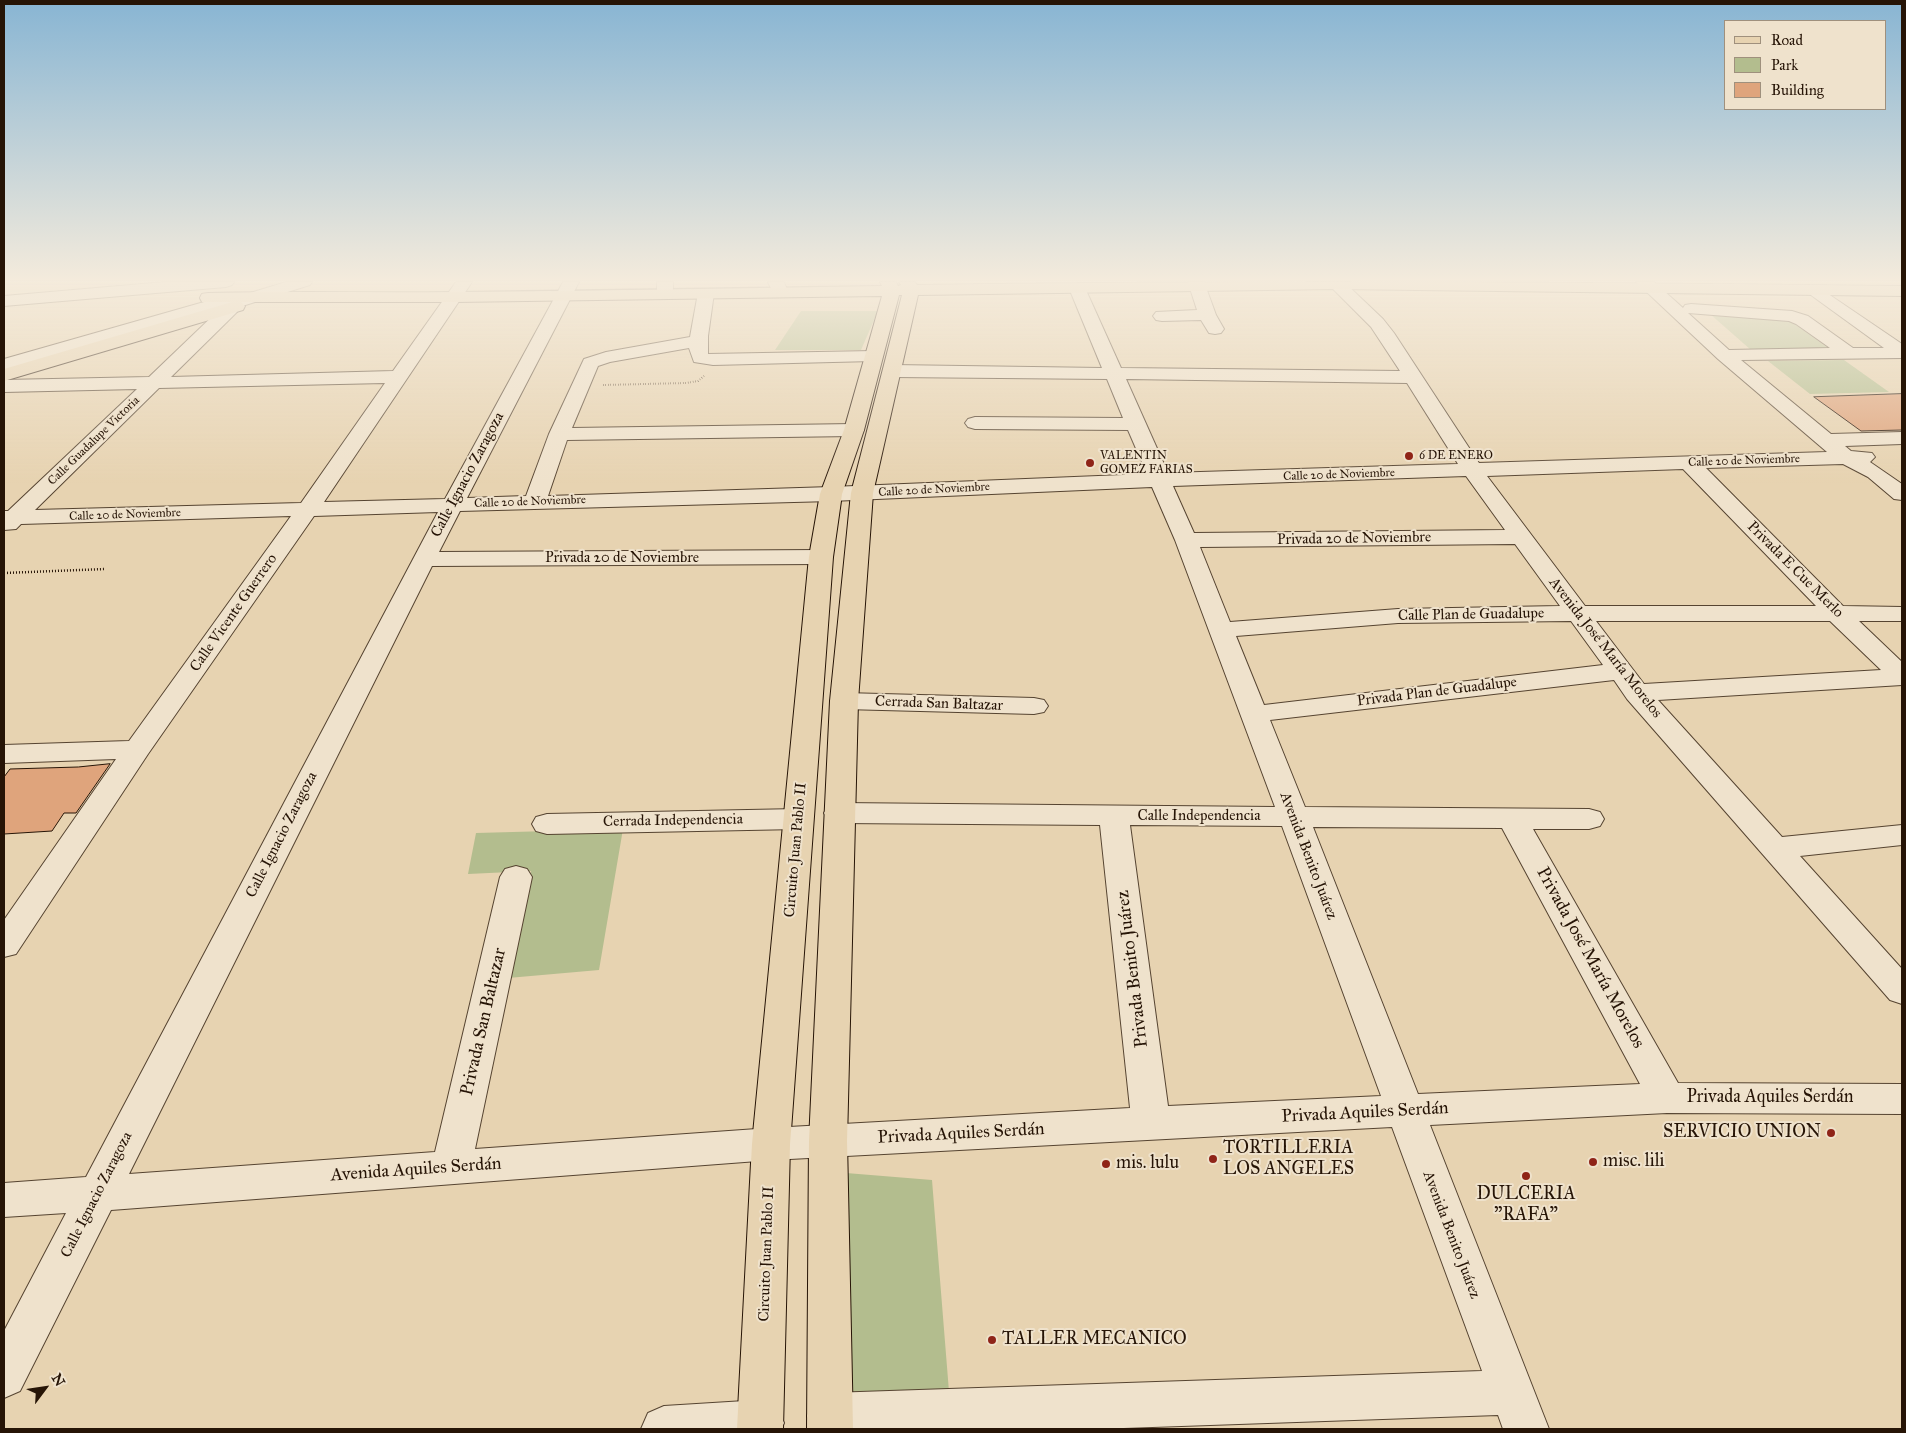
<!DOCTYPE html>
<html>
<head>
<meta charset="utf-8">
<style>
  body { margin:0 }
  #map { position:relative; width:1906px; height:1433px; overflow:hidden; background:#e7d3b1; font-family:"IM FELL Great Primer",serif }
  canvas { display:block }
  .frame { position:absolute; inset:0; border:5px solid #261406; pointer-events:none }
  .legend { position:absolute; left:1724px; top:20px; width:162px; height:90px; box-sizing:border-box; background:#efe2cc; border:1px solid #9f907d; margin:0; padding:6px 9px; list-style:none; font-size:15px; color:#261406 }
  .legend li { display:flex; align-items:center; gap:10px; height:25px }
  .legend b { width:25px; border:1px solid #9f907d }
  .north { position:absolute; left:20px; top:1363px; width:50px; height:50px; -webkit-text-stroke:4px #efe2cc; paint-order:stroke; rotate:59deg; font-size:14px; font-weight:700; line-height:20px; text-align:center; color:#261406 }
  .north::after { content:''; display:block; margin:auto; width:18px; height:22px; background:#261406; clip-path:polygon(50% 0,100% 100%,50% 72%,0 100%) }
</style>
</head>
<body>
<div id="map">
<canvas width="1906" height="1433"></canvas>
<div class="frame"></div>
<ul class="legend">
<li><b style="height:6px;background:#e7d3b1"></b>Road</li>
<li><b style="height:14px;background:#b3bd8e"></b>Park</li>
<li><b style="height:14px;background:#dfa47c"></b>Building</li>
</ul>
<div class="north">N</div>
</div>
<script>
const ctx = document.querySelector('canvas').getContext('2d');
ctx.lineJoin = 'round';
function fill(path, color) { ctx.fillStyle = color; ctx.fill(path, 'evenodd'); }
function stroke(path, color, width, dash) { ctx.strokeStyle = color; ctx.lineWidth = width; ctx.lineCap = dash ? 'butt' : 'round'; ctx.setLineDash(dash || []); ctx.stroke(path); }
function label(font, color, halo, rows, align = 'center') {
  ctx.font = font + ' "IM FELL Great Primer",serif'; ctx.lineWidth = 4; ctx.setLineDash([]); ctx.textBaseline = 'middle'; ctx.strokeStyle = halo; ctx.fillStyle = color; for (const [text, x, y, turn = 0] of rows) {
    ctx.save(); ctx.translate(x, y); ctx.rotate((+turn || 0) * Math.PI / 180); ctx.textAlign = isNaN(turn) ? turn : align; if (halo) ctx.strokeText(text, 0, 0); ctx.fillText(text, 0, 0); ctx.restore();
  }
}
fill(new Path2D(`
  M801,311h77l-17,39h-86z
  M1710,314l76,4 44,31 -79,1z
  M1844,360l45,32 -79,2 -42,-33z
  M623,829l-24,141 -91,8 23,-107 -63,3 8,-41z
  M846,1173l86,7 20,249h-108z`), '#b3bd8e');
const building = new Path2D(`
  M1902,394v36l-41,1 -47,-34z
  M110,764l-34,49h-12l-12,18 -48,3v-57l6,-8 68,-2z`);
fill(building, '#dfa47c');
stroke(building, '#261406', 1);
const minor = new Path2D(`
  M165,282h69l-2,3 -6,2 -222,19v-10z
  M286,282h26l-2,3 -71,22 -2,5 -66,65 222,-6 63,-89h16l-148,220 121,-3 118,-217h16l-112,216 59,-2 23,-62 35,-75 22,-7 84,-15 8,-44 2,-3h12l2,3 -6,43v18l165,-3 6,1 3,4 -3,4 -6,1 -160,4 -19,-3 -5,-14 -79,14 -12,4 -26,62 282,-4 7,2 3,4 -3,4 -7,2 -287,4 -19,56 283,-9 316,-13 -19,-44 -153,-1 -7,-2 -3,-4 3,-4 7,-2 148,1 -16,-39 -214,-2 -7,-2 -2,-4 2,-4 7,-2 209,3 -33,-80 2,-3h12l2,3 36,80 279,3 -29,-44 -43,-43 1,-2h15l39,37 11,14 85,130 348,-11 -109,-93 -82,-77h18l29,26 2,-3 6,-1 101,7 16,5 45,32h31l-80,-58 2,-3h12l84,57v14l-161,2 90,74 71,-2v12l-57,2 6,5 21,2 3,4 -5,5 32,22v16l-8,-1 -26,-22 -25,-13 -137,4 137,138 59,1v14h-43l43,41v23l-244,15 124,137 120,-12v20l-102,11 102,113v35l-12,-4 -263,-301 -13,-19 -344,40 35,87 284,2 11,3 4,7 -4,7 -11,3h-56l145,254 224,1v30l-235,-1 -237,12 119,304h-46l-5,-14 -403,14h-282l-6,-13 7,-16 16,-7 652,-22 -90,-244 -621,33 -660,50 -91,181 -16,7v-67l62,-118 -62,4v-34l82,-6 352,-665 -124,4 -166,238 -132,200 -12,3v-37l112,-161 -112,4v-18l125,-4 162,-225 -270,8 -5,5 -12,1v-19h4l129,-122 -133,3v-12l145,-3 71,-68 -216,62v-12l200,-57 -4,-4 2,-4c8,-1 10,2 17,3 7,1 11,-3 18,0zM1688,313l101,8 7,3 34,24 -101,2zM1126,379l281,4 51,81 -290,9zM385,383l-84,120 -266,7 124,-122zM1683,469l133,137h-231l-98,-130zM1466,476l39,54 -311,3 -21,-47zM1152,487l23,53 100,267 -436,-4 -11,3 -4,7 4,7 11,3 261,2 30,283 -359,20 -296,21 57,-272 -5,-8 -11,-3 -11,3 -5,8 -65,275 -306,22 303,-608 389,-2 8,-2 4,-5 -4,-5 -8,-2 -382,2 21,-41 371,-10zM1515,544l45,62 -162,3 -168,13 -30,-75zM1571,621l32,44 -339,40 -28,-69 162,-13zM1596,621h234l51,49 -237,14zM1130,825l152,1 99,270 -213,10zM1313,827l189,1 138,256 -222,10z
  M657,282h16v12l-2,4h-12l-2,-4z
  M768,282h16l4,10 -2,3h-12z
  M1188,282h16l12,33 8,14 -3,4 -6,1 -6,-1 -8,-13 -39,1 -6,-1 -3,-4 3,-4 41,-2z
  M844,693l190,5 10,2 4,6 -4,6 -10,2 -190,-5 -10,-2 -4,-6 4,-6z
  M798,809l11,3 4,7 -4,7 -11,3 -251,5 -11,-3 -4,-7 4,-7 11,-3z
  M761,1400l16,7 7,16 -3,6h-140l7,-16 16,-7z`);
const major = new Path2D(`
  M880,282h16l2,4 3,-1 -2,-3h16l2,3c328,-5 657,-3 985,1v10l-566,-7 -418,6 -45,198 -15,208 -11,440 6,288h-46l2,-288 21,-440 21,-208 51,-198h-3l-35,135 -22,64 -9,63 -43,587 -7,285h-46l15,-285 57,-587 11,-63 24,-64 38,-134 -427,6h-214l4,4 -2,4 -239,71v-12l228,-67h-30l-2,-4 2,-4 6,-1c82,-2 164,0 246,-1 142,-1 285,-4 428,-6z`);
stroke(minor, '#564431', 2);
stroke(major, '#261406', 2);
stroke(new Path2D(`
  M603,385l83,-2 12,-2 6,-5`), '#261406', 2, [0.5, 2]);
stroke(new Path2D(`
  M4,573l101,-4`), '#261406', 2.5, [1, 2]);
fill(minor, '#efe2cc');
fill(major, '#e7d3b1');
const sky = ctx.createLinearGradient(0, 0, 0, 483);
sky.addColorStop(0, '#88b5d3');
sky.addColorStop(0.58, '#f4ebdc');
sky.addColorStop(1, '#f4ebdc00');
ctx.fillStyle = sky;
ctx.fillRect(0, 0, 1906, 483);
for (const [x, y, r, color] of [
  [1409,456,5,"#8f2418"],
  [1090,463,5,"#8f2418"],
  [1831,1133,5,"#8f2418"],
  [1213,1159,5,"#8f2418"],
  [1593,1162,5,"#8f2418"],
  [1106,1164,5,"#8f2418"],
  [1526,1176,5,"#8f2418"],
  [992,1340,5,"#8f2418"]
]) { const dot = new Path2D(); dot.arc(x, y, r, 0, 2 * Math.PI); ctx.fillStyle = color; ctx.fill(dot); stroke(dot, '#efe2cc', 2); }
label('12px', '#261406', '#efe2cc', [
  ["Calle Guadalupe Victoria",94,441,-44],
  ["Calle 20 de Noviembre",1744,461,-2],
  ["Calle 20 de Noviembre",1339,475,-2],
  ["Calle 20 de Noviembre",934,490,-3],
  ["Calle 20 de Noviembre",530,502,-2],
  ["Calle 20 de Noviembre",125,515,-2]
]);
label('12px', '#261406', '#efe2cc', [
  ["VALENTIN",1100,456],
  ["GOMEZ FARIAS",1100,470],
  ["6 DE ENERO",1419,456]
], 'left');
label('15px', '#261406', '#efe2cc', [
  ["Calle Ignacio Zaragoza",468,475,-62],
  ["Privada 20 de Noviembre",1354,539,-1],
  ["Privada 20 de Noviembre",622,558],
  ["Privada E Cue Merlo",1795,570,45],
  ["Calle Vicente Guerrero",234,613,-55],
  ["Calle Plan de Guadalupe",1471,615,-1],
  ["Avenida José María Morelos",1605,648,52],
  ["Privada Plan de Guadalupe",1437,692,-7],
  ["Cerrada San Baltazar",939,704,2],
  ["Calle Independencia",1199,816],
  ["Cerrada Independencia",673,821,-1],
  ["Calle Ignacio Zaragoza",282,835,-63],
  ["Circuito Juan Pablo II",796,850,-85],
  ["Avenida Benito Juárez",1308,856,69],
  ["Calle Ignacio Zaragoza",97,1195,-63],
  ["Avenida Benito Juárez",1451,1235,69],
  ["Circuito Juan Pablo II",767,1254,-88]
]);
label('18px', '#261406', '#efe2cc', [
  ["Privada José María Morelos",1590,958,61],
  ["Privada Benito Juárez",1133,969,-97],
  ["Privada San Baltazar",484,1022,-77],
  ["Privada Aquiles Serdán",1770,1098],
  ["Privada Aquiles Serdán",1365,1113,-3],
  ["Privada Aquiles Serdán",961,1134,-3],
  ["Avenida Aquiles Serdán",416,1170,-4]
]);
label('18px', '#261406', '#efe2cc', [
  ["SERVICIO UNION",1821,1133,"right"],
  ["TORTILLERIA",1223,1149],
  ["LOS ANGELES",1223,1170],
  ["misc. lili",1603,1162],
  ["mis. lulu",1116,1164],
  ["DULCERIA",1526,1195,"center"],
  ["\"RAFA\"",1526,1216,"center"],
  ["TALLER MECANICO",1002,1340]
], 'left');
</script>
</body>
</html>
